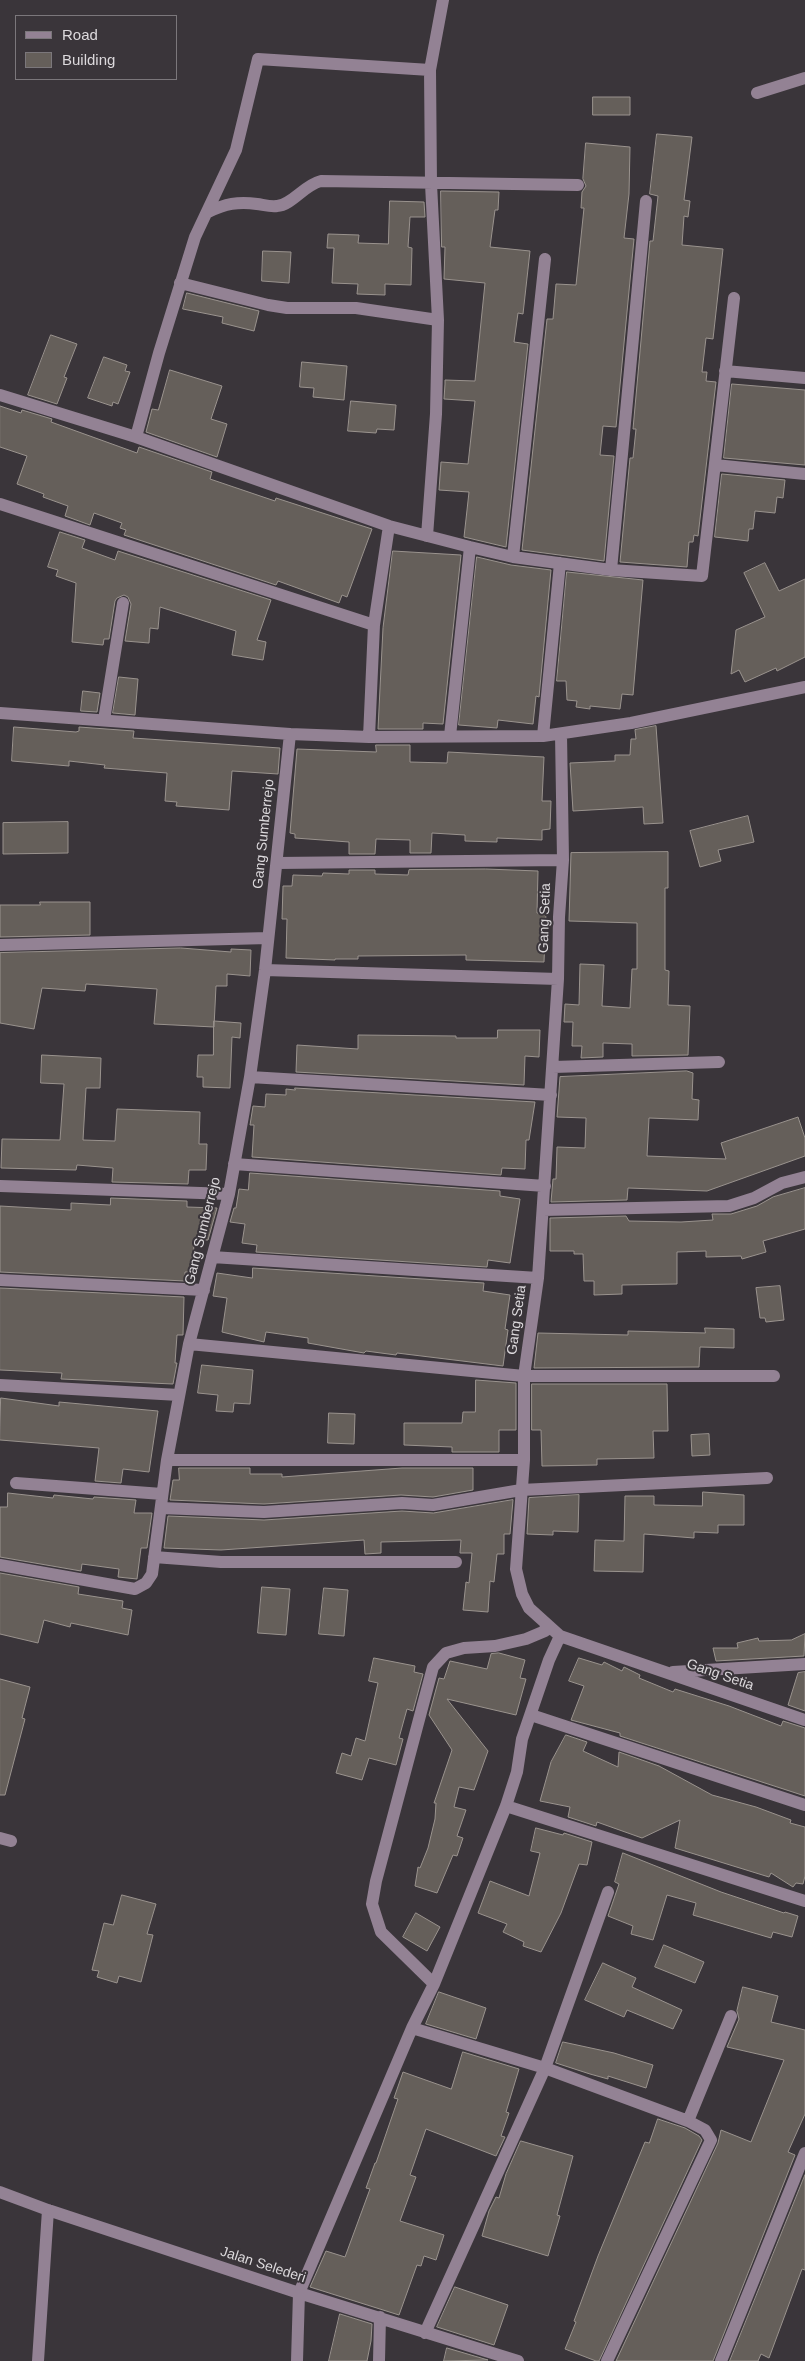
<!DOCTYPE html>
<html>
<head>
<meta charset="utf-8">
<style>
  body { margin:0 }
  #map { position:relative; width:805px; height:2361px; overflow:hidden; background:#3a353a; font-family:Arial,sans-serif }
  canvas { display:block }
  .legend { position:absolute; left:15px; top:15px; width:162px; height:65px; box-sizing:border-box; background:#3a353a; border:1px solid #7b777b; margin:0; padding:6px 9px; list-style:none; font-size:15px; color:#dcd9dc }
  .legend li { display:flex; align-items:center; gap:10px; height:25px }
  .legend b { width:25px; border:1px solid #7b777b }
</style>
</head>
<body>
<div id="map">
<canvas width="805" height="2361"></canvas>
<ul class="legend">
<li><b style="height:6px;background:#938294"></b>Road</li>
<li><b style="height:14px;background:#655f5a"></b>Building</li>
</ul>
</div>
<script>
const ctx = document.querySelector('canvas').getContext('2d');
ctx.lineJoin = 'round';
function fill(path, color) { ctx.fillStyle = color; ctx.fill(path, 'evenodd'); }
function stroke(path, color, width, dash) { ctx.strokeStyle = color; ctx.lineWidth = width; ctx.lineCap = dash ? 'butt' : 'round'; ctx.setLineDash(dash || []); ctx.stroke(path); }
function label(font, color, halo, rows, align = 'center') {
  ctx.font = font + ' Arial,sans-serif'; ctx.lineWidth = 4; ctx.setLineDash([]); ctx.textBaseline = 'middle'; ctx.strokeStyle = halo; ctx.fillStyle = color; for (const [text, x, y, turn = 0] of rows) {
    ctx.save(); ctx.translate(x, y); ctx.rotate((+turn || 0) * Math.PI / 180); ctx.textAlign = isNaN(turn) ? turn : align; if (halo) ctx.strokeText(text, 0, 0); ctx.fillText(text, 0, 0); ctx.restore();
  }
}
const building = new Path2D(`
  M593,97h37v18h-37z
  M657,134l35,3 -8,63 6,1 -2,16 -4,-1 -2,29 41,4 -10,90 -7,-1 -4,34h5l-1,9 10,1 -18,154 -4,-1 -1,7h-4l-2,25 -67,-5 10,-104h3l3,-29h-3l17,-188h3l5,-45 -8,-2z
  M586,143l44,4 -1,47 -5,44 10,1 -18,188 -13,-1 -3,29 14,1 -10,105 -82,-11 25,-231h6l3,-35 20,1 8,-77h-3l1,-16 4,-6 -3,-7z
  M441,191l58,1 -1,18h-3l-5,37 40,4 -7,63 -5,-1 -4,29 14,2 -22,203 -42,-10 5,-45 -30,-2 2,-28 27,2 7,-63 -31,-2 1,-15v-4l30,1 10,-98 -41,-4 1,-32h-3z
  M390,201l34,1 1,15h-15l-2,30 4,1 -1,37 -26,-1v11l-28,-1 1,-10 -26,-1 2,-35h-7l1,-14 31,1 -1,8 30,1z
  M263,251l28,1 -2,31 -27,-2z
  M187,293l72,18 -5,20 -32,-8 1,-6 -40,-8z
  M51,335l26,9 -13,33 3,1 -10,26 -29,-9z
  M104,357l23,8 -2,6 5,1 -12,32 -5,-2 -1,4 -24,-8z
  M302,362l45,4 -3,34 -31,-3 1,-9 -14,-1z
  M170,370l52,16 -11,33 16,5 -10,33 -71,-25 6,-23 6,1z
  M732,384l73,6v75l-81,-7z
  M351,401l45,4 -2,25 -17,-1 -1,4 -28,-2z
  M0,406l21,7 1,-3 30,9 -1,3 86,31 2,-6 73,25 -2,7 65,22 1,-3 96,31 -25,68 -5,-2 -3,8 -61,-22 -2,4 -152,-50 2,-5 -6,-2 2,-5 -28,-10 -4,12 -25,-9 3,-10 -25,-9 1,-3 -27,-10 10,-28 -27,-9z
  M722,474l63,6 -2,18 -6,-1 -2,16 -20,-2 -2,18h-4l-1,12 -33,-4z
  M60,532l25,8 -3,8 33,12 3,-9 153,49 -14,40 9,2 -3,18 -31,-5 4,-24 -76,-24 -2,22 -8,-1 -1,15 -24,-2 6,-37 -3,-7 -4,-2 -7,3 -2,3 -6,38h-5l-1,6 -31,-3 4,-59 -20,-7 2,-6 -10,-3z
  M393,551l68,4 -18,169 -20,-1v6h-45l5,-101z
  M477,557l34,8 40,5 -12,127 -3,-1 -3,28 -35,-4 -1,8 -38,-3z
  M765,563l14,28 26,-12v78l-28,14 -1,-3 -31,14 -6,-12 -8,4 5,-44 29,-13 -21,-44z
  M567,572l76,8 -10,115 -11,-1 -2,15 -30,-3v3l-14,-2 1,-6 -10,-1 -1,-19h-9z
  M119,677l19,2 -3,36 -22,-2z
  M83,691l17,2 -3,19 -16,-1z
  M656,726l7,97 -19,1 -1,-17 -70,4 -3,-48 45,-2v-6h15l1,-16h5l-1,-9z
  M14,727l62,5 3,-1v-4l55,4 -1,7 147,10 -2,26 -46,-3 -3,39 -53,-4 1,-4 -12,-1 2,-28 -63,-5 1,-3 -36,-4v5l-57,-5z
  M376,745h34v17l37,1 1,-11 96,5 -2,44h9l-1,28 -8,1v10l-45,-2v4l-32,-1v-6l-33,-2 -1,20h-21v-13l-34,-1 -1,15h-26v-12l-54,-4v-4l-5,-1 7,-84 79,3z
  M748,816l6,26 -36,8 3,11 -21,6 -10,-36z
  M68,822v31l-65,1v-31z
  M668,852v36h-3v82l4,1 -1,34 22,1 -2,49 -56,1v-12l-29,-1v14l-22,1 1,-12h-10l1,-24h-9l1,-18 14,1 1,-41 24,1 -2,41 28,2 2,-39h5v-46l-68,-2 2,-68z
  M486,869l52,2 -1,42h9l-2,49 -78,-2v-5l-108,1v3h-23v1l-49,-2 1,-39h-5l1,-33h9l1,-11 29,1 1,-3 26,1v-4h26v4l33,1 1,-5z
  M40,902h50v33l-90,2v-32h40z
  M181,948l50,4v-3l20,1 -1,26 -23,-2v12h-11l-2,41 -60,-3 3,-35 -71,-5 -1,7 -43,-3 -8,41 -34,-6v-70z
  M214,1021l27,2 -1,15 -8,-1 -2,51 -27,-1v-10h-6l1,-22h15z
  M498,1030h42l-1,27 -14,-1 -1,29 -228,-13 1,-27 61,4v-14l98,1v2h41z
  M42,1055l59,3 -1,30h-14l-3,52 32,1 2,-32 83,3 -1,32h8l-1,26h-17l-1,14 -76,-2 1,-14 -36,-3 -1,5 -75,-2 1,-29 58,1 4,-56 -23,-1z
  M687,1071l6,2 -1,26 7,1 -1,20 -49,-2 -2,38 79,3 -5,-16 77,-26 7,21v18l-98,35 -79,-3 -1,12 -76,2 2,-23h3l1,-32 28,1 1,-30 -29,-1 3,-40z
  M295,1088l240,14 -6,38h-3l-1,29 -23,-1 -1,7 -249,-18 2,-32h-4l3,-19 12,1 1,-13 20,1v-6l9,1z
  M250,1173l250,18v5l20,3 -10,64 -22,-3 -1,7 -231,-15 1,-7 -15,-2 3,-19 -15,-2 4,-14h2l3,-19 9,1z
  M805,1188v41l-42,12 3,11 -24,7 -1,-3 -35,1v-6l-29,1v32l-55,1v9l-28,1v-14h-10l-1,-27h-9v-3h-24v-33l76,-2 3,5 52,1 32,-2 -1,-6h19l26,-8 16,-9z
  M111,1198l76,3v6l30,1 -9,32h-14l-1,32h-8v9l-185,-9v-66l71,4v-7l39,2z
  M253,1268l231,15 -1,8 27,4 -5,34 3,1 -5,36 -106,-13 -1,2 -30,-4 -2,2 -56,-10v-5l-42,-6 -2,10 -42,-10 5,-34 -14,-2 4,-23 35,5z
  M780,1286l4,34 -18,2 -1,-4h-5l-4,-30z
  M0,1288l184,9 -1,38h-6l-2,28h2l-4,21 -112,-5 1,-6 -62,-3z
  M705,1328l29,1v19l-34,-1 -1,20 -165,1 4,-35 90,2v-4l77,2z
  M202,1365l51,5 -3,34 -16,-1 -1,9 -17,-1 2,-16 -20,-2z
  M476,1380l40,3v47h-17v22h-47v-5l-48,-2v-22h58l1,-11h12z
  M532,1384h135l1,47h-15l1,27 -57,1v6l-55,1 -1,-36h-9z
  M1,1398l58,8v-4l99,9 -9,61 -26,-3 -2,14 -26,-2 4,-33 -99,-8z
  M329,1413l26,1 -1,30 -26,-1z
  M709,1434l1,21 -18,1 -1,-21z
  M179,1468h71v6h32v3l120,-9h71v22l-40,7 -32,-2 -137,9 -94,-4 3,-20h6z
  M703,1492l41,3v30h-26v8l-24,-1v6l-50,-4 -1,38 -49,-1 1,-31 29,1 1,-45h29v9l48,1z
  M8,1493l45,5 1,-3 39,4 1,-2 42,3 -2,13h18l-5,35h-6l-4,31 -19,-2 1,-8 -37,-5 -1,7 -81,-14v-50h7z
  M579,1495l-1,37 -25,-1v4l-26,-1 2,-36z
  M513,1500l-3,34h-6v20h-7l-3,28 -4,-1 -2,31 -25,-2 3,-28 3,1 3,-30h-12l1,-13 -80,2v11l-16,1 -1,-14 -143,10 -57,-2 4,-32 96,4 138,-9 31,2z
  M0,1573l79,14 -1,7 45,7 -1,7 10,2 -4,25 -57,-12 -1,4 -26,-7 -6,23 -38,-9z
  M262,1587l28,2 -4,46 -28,-2z
  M324,1588l24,2 -4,46 -25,-2z
  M805,1634l-1,22 -88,5 -3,-13h25l-1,-5 21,-5 1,3 32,-1z
  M499,1653l26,7 -5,18 6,1 -10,36 -69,-16 41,52 -14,39 -15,-3 -5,20 12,3 -9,26 6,2 -6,18 -4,-1 -16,38 -22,-7 3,-19 2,1 8,-20 7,-29 1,-16h-2l18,-53 -23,-35 10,-37 5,1 6,-18 37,8 4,-15z
  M374,1658l41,8 -1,6 9,2 -10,37 -6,-2 -8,29 4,1 -7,26 -27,-7 -7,22 -26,-7 6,-20 9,3 5,-18 9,3 13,-58 -9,-2z
  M579,1658l23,7 2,-3 18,9 2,-4 16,8 -1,3 34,14 2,-3 54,17 52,20 2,-5 22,7v68l-185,-60v-3l-49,-13 13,-34 -15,-5z
  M805,1672v39l-17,-6 10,-32z
  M0,1679l30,8 -8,31 3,1 -20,76h-5z
  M566,1735l21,7 -4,9 35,16 1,-15 40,14 53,29 44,12 35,13 -1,3 15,4v49l-2,8 -7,-1 -3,4 -22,-14 -2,4 -94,-29 5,-28 -38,18 -45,-16 -1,4 -28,-9 2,-10 -30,-6 11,-39z
  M536,1828l27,7 1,-2 28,9 -5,23 -8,-1 -18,49 -20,39 -18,-6 1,-4 -21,-10 4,-8 -29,-11 12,-32 39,15 11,-43 -9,-2z
  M623,1853l98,39 63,21 1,-1 13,4 -6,21 -19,-5 -2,6 -78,-23 3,-12 -29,-8 -14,45 -22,-6 2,-8 -25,-10 11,-32 -4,-2z
  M122,1895l34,9 -9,30 6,1 -12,47 -22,-6 -2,7 -20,-6 2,-6 -7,-1 12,-47 9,2z
  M416,1913l24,14 -13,24 -24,-14z
  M664,1945l40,17 -9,21 -40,-16z
  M603,1963l33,15 -4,9 50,23 -9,19 -46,-19 -3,7 -39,-17z
  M743,1987l35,9 -7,26 34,8v84l-17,38 7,3 -82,206h-97l102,-218 3,-13 30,12 33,-82 -57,-13 12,-28 -2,-8z
  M439,1992l47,16 -10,31 -50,-15z
  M563,2042l51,11 39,12 -7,23 -38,-12v3l-18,-5 -34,-11z
  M463,2052l56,17 -13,43 3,1 -8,23 4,1 -9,19 -70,-27 -16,46 6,2 -16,44 44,14 -8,25 -12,-4 -3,10 -4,-1 -18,50 -89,-28 16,-36 19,6 25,-68 -4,-1 9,-25h1l22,-64 -4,-1 9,-26 48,17z
  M658,2119l27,9 14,8 3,4 -103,221h-3l-31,-12 11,-27 -2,-1 24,-65 47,-114 4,1z
  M521,2141l52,15 -16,59 3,1 -12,40 -66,-20 7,-25 7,-14 3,1 7,-24z
  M805,2175v95l-3,-1 -33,89 -8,-4 -3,7h-28z
  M455,2287l53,18 -14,40 -57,-18z
  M340,2314l32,10 -1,17 -4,20h-38z
  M447,2348l41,12 -44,1z`);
fill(building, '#655f5a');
stroke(building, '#9a938e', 1);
stroke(new Path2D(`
  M757,93l48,-15
  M208,212c17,-8 30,-11 49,-8 7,1 14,3 20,2 15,-1 27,-21 44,-25l257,4
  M180,283l88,22 19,3h69l82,12
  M725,371l80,7
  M0,395l136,42 253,89 81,21 43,10 98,13 91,6 32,-278
  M136,437l23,-84 36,-116 41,-87 22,-91 172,11
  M715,465l90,9
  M0,504l374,121
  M427,536l9,-122 2,-94 -7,-136 -1,-114 13,-70
  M513,557l32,-298
  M611,570l35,-369
  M0,713l290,21 79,3 174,-1 88,-13 174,-36
  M104,720l19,-117
  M561,734l2,126 -4,57 -1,62 -20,299 -14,98v84l-8,109 6,25 7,14 31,28 245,84
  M450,736l20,-189
  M543,736l17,-173
  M369,737l5,-112 15,-99
  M277,863l286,-3
  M0,945l268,-7
  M265,970l293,9
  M553,1067l166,-5
  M250,1077l301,18
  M234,1164l311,22
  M0,1186l229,8
  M543,1210l186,-4 25,-8 28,-15 23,-6
  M212,1257l326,21
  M0,1280l204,10
  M189,1344l335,32h250
  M0,1385l179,10
  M167,1460h357
  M16,1483l146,11
  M161,1508l103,4 138,-9 31,2 88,-15 246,-12
  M154,1557l67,5h235
  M0,1565l135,24 11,-6 6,-9 15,-114 22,-116 40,-150 21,-117 15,-107 25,-236
  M673,1672l132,-8
  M531,1715l274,90
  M506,1806l299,95
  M0,1838l11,3
  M434,1984l-53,-52 -9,-28 4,-23 57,-214 13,-14 18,-5 31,-2 31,-7 19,-8 1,-6
  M412,2028l133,40 143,53 17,9 6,10 -104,221
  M688,2121l43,-105
  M0,2192l48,18 251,83 219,68
  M425,2333l120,-265 63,-176
  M38,2361l10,-151
  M297,2361l2,-68 113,-265 22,-44 72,-178 11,-34 5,-33 27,-79 11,-24
  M379,2361l1,-44
  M721,2361l84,-208`), '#938294', 12);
label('14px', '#dcd9dc', '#3a353a', [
  ["Gang Sumberrejo",264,834,-84],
  ["Gang Setia",545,918,-88],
  ["Gang Sumberrejo",203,1231,-76],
  ["Gang Setia",517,1320,-82],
  ["Gang Setia",720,1675,19],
  ["Jalan Selederi",263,2265,18]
]);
</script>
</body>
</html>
